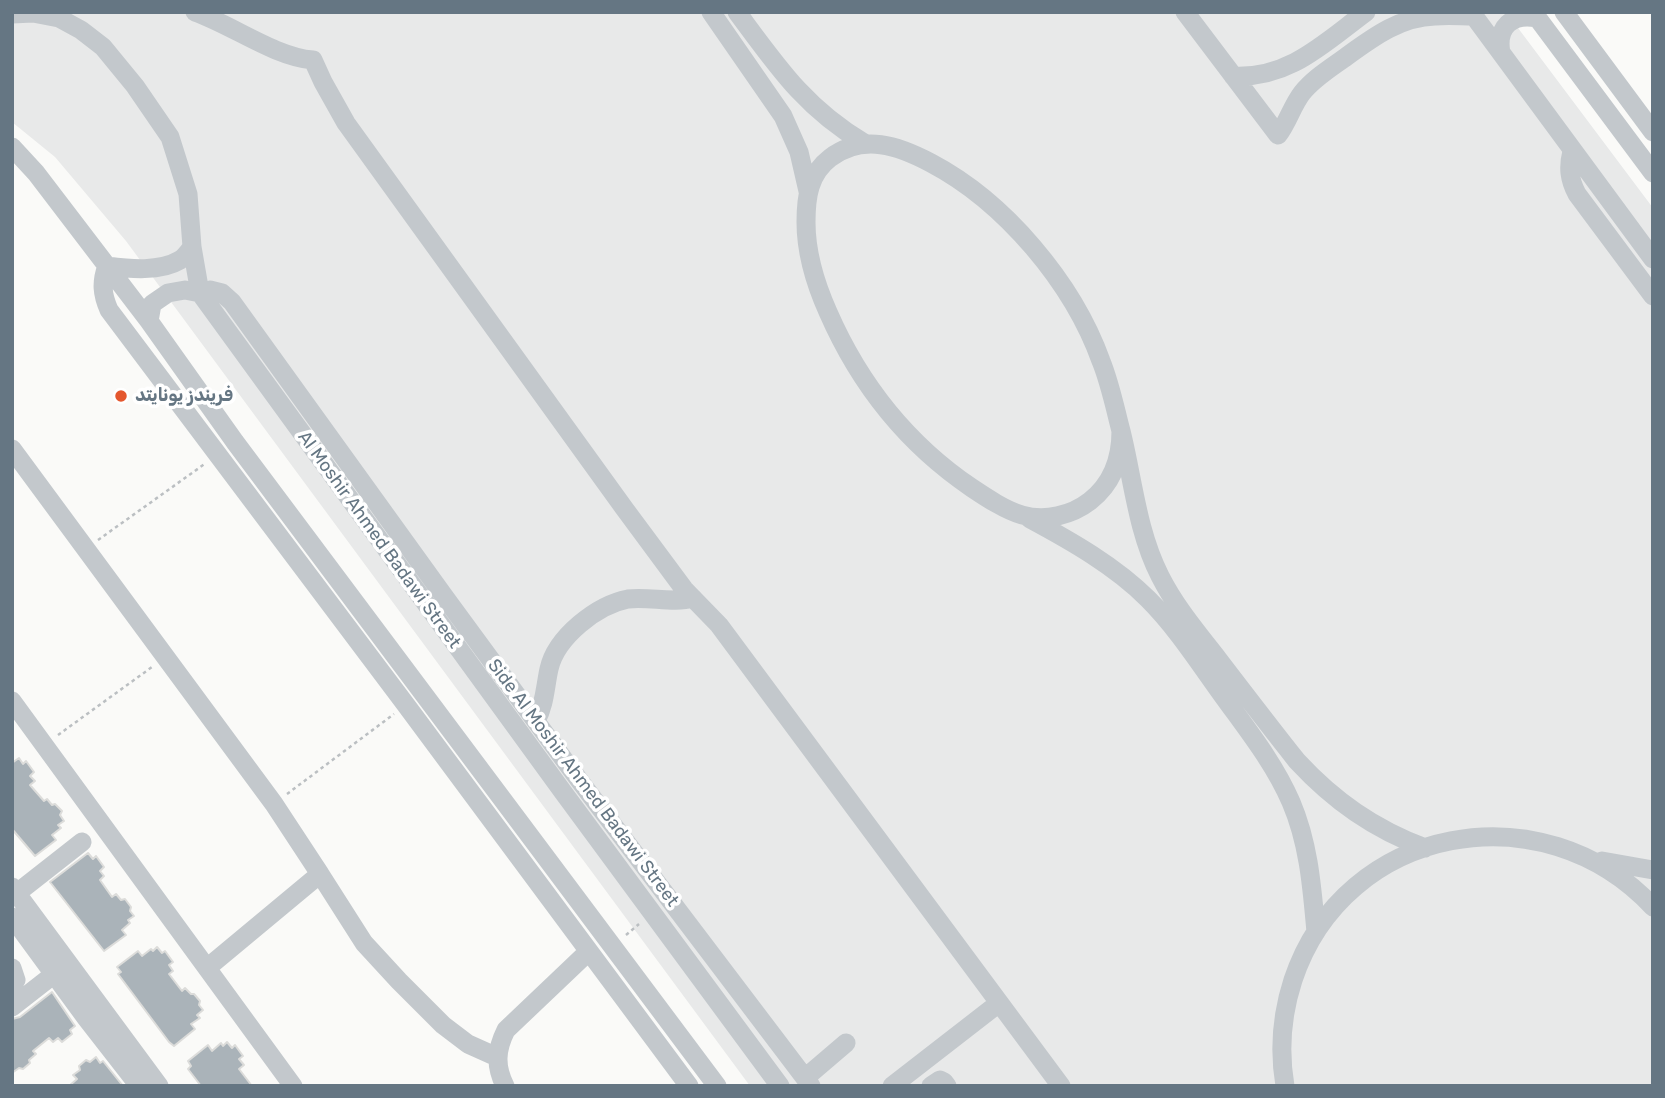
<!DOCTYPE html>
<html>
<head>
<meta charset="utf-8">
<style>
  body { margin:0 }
  #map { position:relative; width:1665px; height:1098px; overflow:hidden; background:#fafaf8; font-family:Rubik,sans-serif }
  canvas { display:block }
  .frame { position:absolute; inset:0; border:14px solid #657683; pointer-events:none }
</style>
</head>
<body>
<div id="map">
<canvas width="1665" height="1098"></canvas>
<div class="frame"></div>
</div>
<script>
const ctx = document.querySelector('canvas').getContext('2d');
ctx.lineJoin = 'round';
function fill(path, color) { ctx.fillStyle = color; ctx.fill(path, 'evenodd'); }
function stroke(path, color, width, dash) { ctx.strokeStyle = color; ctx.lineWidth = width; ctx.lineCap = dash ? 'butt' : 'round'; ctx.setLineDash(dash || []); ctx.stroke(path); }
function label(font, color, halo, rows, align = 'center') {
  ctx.font = font + ' Rubik,"Noto Naskh Arabic",sans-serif'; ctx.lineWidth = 7; ctx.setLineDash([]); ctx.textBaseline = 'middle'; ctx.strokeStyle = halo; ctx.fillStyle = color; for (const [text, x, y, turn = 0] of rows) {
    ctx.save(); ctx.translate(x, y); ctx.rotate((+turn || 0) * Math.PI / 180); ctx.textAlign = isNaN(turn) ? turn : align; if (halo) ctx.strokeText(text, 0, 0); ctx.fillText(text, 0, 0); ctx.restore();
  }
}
fill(new Path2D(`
  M12,12h1494l147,196v878h-903l-624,-845 -71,-84 -43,-35z`), '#e8e9e9');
const building = new Path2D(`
  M19,758l4,6 3,-3 8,11 -4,4 5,5 -5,4 14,16 3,-2 5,6 3,-1 7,7 -2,4 4,6 -6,4 3,3 -9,7 4,5 -21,16 -23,-27v-66z
  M88,853l5,6 3,-3 8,11 -4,4 4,5 -4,4 12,17 4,-3 5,6 4,-1 6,8 -1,4 4,5 -6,4 2,3 -8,7 4,5 -22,16 -54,-69z
  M157,947l5,6 3,-2 8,11 -4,3 4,6 -4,3 13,17 3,-3 6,6h3l6,7 -1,4 4,5 -6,5 3,3 -9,6 4,5 -21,17 -5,-4 -51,-68 3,-2 -4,-5 21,-16 4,5 9,-7 2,2z
  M52,992l23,34 -5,4 2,4 -10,8 -4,-4 -5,4 -4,-4 -16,13 3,3 -7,6 1,3 -7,6 -4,-1 -7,5v-54l8,-2z
  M227,1042l5,6 3,-3 8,11 -4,3 5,6 -5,4 13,17h-51l-13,-17 3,-3 -3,-5 20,-16 4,6 9,-8 2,3z
  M96,1057l4,6 3,-2 20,25h-54l8,-7 -4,-4 7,-5 -1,-4 7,-6 4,2z`);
fill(building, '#aab3b9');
stroke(building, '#dcdcda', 2);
stroke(new Path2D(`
  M98,540l108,-77
  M58,735l94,-68
  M287,794l107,-80
  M626,935l13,-11`), '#bbbfc2', 2.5, [3.5, 3.5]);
stroke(new Path2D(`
  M195,12c37,13 80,45 118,48l10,22 23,41 278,385 60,81 35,36 342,461
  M711,12l72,104 16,36 9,39
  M737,12c40,54 68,96 127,131
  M1185,12l93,123c10,-13 14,-29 24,-42 11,-14 27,-24 41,-34 29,-21 56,-42 92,-43 13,-1 26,0 38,0
  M1471,12l182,247
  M1533,12l120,161
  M1564,12l89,120
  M12,14l21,-1 26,5 22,12 22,17 32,39 35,51 18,57 4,53 8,46 363,499 217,294
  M1501,53c-5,-26 11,-40 36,-35
  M1233,76c56,3 91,-33 133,-64
  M12,147l24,26 113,148 86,121 482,644
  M1572,151c-4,16 -3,28 5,43l76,102
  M192,247c-3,4 -7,10 -12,13 -20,12 -50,9 -73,6 -6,16 -5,28 2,44l297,395 283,381
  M149,321l3,-17 16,-11 17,-3 15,3 10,-3 12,3 10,9 212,294 135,184 232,306
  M1121,431c0,28 -8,52 -31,70 -18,14 -45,21 -68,14 -17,-5 -35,-17 -50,-27 -65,-44 -113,-105 -144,-176 -13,-29 -22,-58 -22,-90 0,-25 3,-48 24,-64 33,-25 69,-12 101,5 74,39 142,120 170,198 9,22 14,47 20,70 12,48 16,100 39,145 15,30 37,56 58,83 26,34 52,68 79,102 37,40 77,68 128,87
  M12,449l262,355 46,70 -113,94
  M1030,519c41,22 85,47 118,80 30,30 53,67 78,101 24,33 49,65 65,102 18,42 21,86 25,130
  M12,701l281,385
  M536,721c9,-17 9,-34 13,-52 7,-32 48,-64 79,-70 21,-3 45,5 65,-1
  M1602,861l51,9
  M320,874l44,69 35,38 44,44 25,19 29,13
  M12,887l147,199
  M17,893l65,-51
  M12,917l74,101 53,68
  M12,968l4,12 -4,5
  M12,1007l50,-39
  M805,1078l41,-35
  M505,1086c-10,-20 -9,-36 1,-56l82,-78
  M892,1086l107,-83
  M931,1086l9,-6 4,2 3,4
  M1285,1086c-6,-35 -3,-72 8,-106 52,-156 250,-191 360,-73`), '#c3c8cc', 19);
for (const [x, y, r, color] of [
  [121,396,7,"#e4572e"]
]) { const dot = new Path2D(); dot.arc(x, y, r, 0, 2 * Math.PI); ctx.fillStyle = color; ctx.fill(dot); stroke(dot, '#fff', 2.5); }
label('bold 18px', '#657683', '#fff', [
  ["فريندز يونايتد",135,396]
], 'left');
label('18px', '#657683', '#fff', [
  ["Al Moshir Ahmed Badawi Street",379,540,54],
  ["Side Al Moshir Ahmed Badawi Street",583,783,53]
]);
</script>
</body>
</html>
